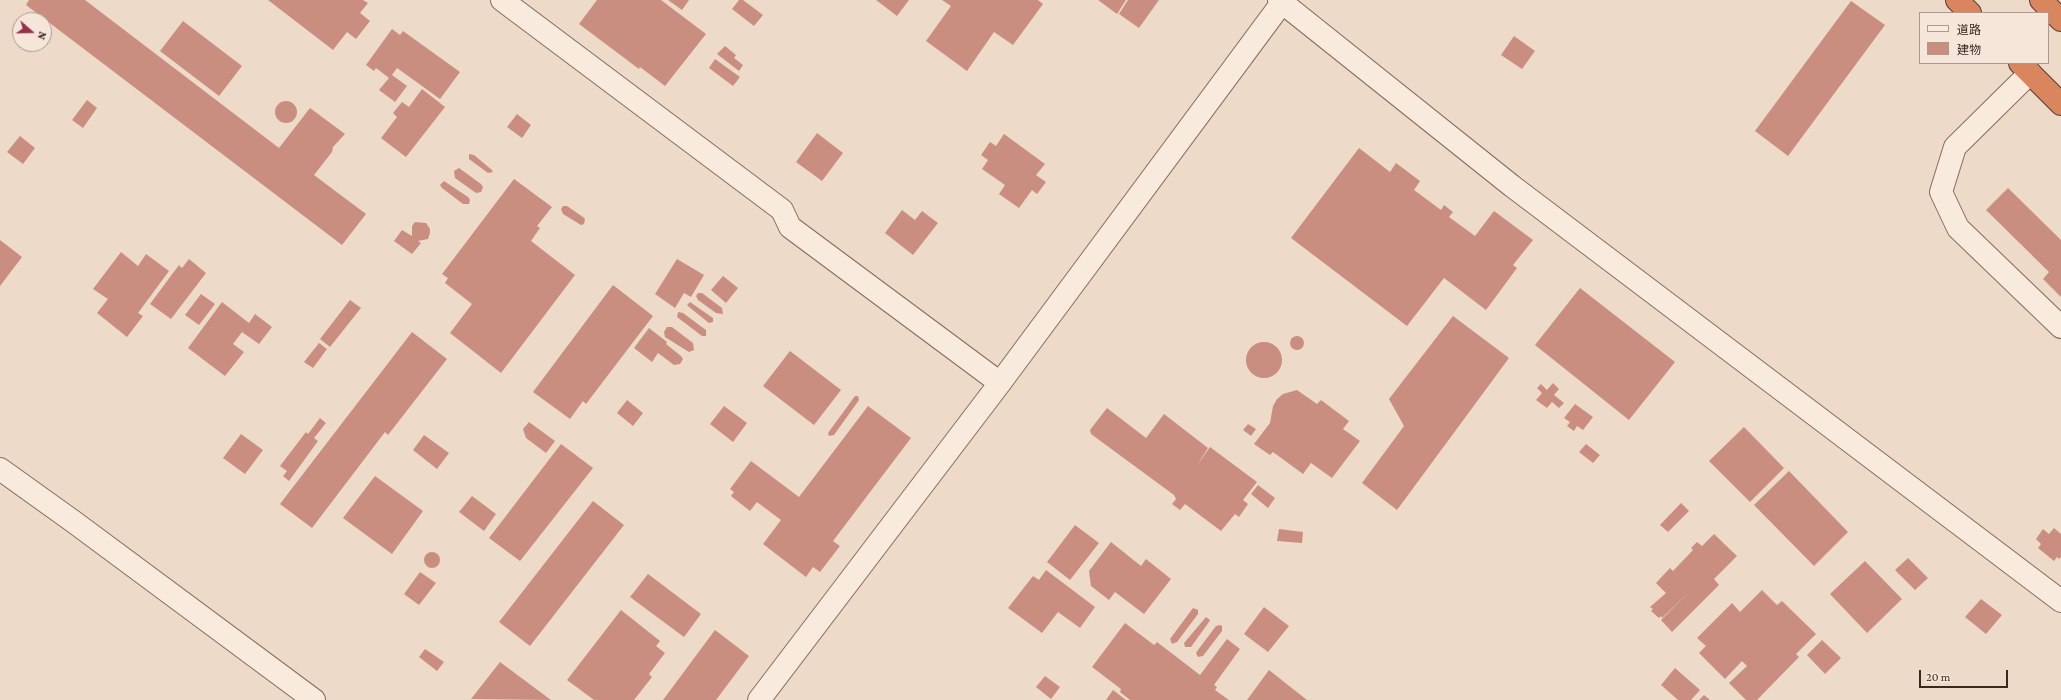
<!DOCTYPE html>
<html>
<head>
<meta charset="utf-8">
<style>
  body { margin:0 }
  #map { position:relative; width:2061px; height:700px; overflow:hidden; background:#eedac9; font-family:"Crimson Pro","Noto Sans JP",serif }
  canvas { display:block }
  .legend { position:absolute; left:1919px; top:12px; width:130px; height:52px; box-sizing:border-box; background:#f5e6d9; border:1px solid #ab9a8f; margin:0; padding:5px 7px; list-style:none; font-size:12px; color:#3b2821 }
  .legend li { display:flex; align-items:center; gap:8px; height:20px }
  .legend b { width:20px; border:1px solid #ab9a8f }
  .north { position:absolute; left:12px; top:12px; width:40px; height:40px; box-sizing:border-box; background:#f5e6d9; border:1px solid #ab9a8f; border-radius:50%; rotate:110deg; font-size:11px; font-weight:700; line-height:16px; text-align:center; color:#3b2821 }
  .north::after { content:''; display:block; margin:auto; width:14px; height:18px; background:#973049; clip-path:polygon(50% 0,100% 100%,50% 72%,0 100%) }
  .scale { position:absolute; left:1919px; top:670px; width:89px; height:18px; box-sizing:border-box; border:2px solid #3b2821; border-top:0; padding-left:5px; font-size:12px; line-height:14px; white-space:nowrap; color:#3b2821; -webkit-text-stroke:3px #f5e6d9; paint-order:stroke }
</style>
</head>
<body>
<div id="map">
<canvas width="2061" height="700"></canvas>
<ul class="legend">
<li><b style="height:5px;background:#f8eadd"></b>道路</li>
<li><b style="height:11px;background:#ca8e81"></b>建物</li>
</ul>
<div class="north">N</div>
<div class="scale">20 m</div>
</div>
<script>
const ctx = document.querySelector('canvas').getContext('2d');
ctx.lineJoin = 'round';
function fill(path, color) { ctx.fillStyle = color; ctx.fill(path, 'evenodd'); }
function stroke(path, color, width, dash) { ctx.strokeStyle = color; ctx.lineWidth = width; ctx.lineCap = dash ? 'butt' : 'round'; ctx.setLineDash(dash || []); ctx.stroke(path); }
fill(new Path2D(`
  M29,0h56l194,148 31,-40 35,26 -12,13 -1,5 -18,23 52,39 -24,31 -316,-240z
  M268,0h95l5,3 -8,10 10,8 -14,18 -9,-7 -14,18z
  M597,0h64l45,34 -41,52 -25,-19 -1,2 -60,-45z
  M668,0h21l-7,10z
  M739,0h4l20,15 -9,11 -22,-17z
  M876,0h33l-12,16z
  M942,0h96l5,4 -30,41 -19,-13 -27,39 -41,-30 25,-35z
  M1098,0h28l-9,14z
  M1128,0h31l-20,28 -20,-14z
  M1851,1l34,24 -97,131 -33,-25z
  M183,21l59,45 -23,30 -59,-45z
  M392,29l8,6 3,-4 57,41 -20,27 -43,-31 -5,7 15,11 -12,16 -16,-12 10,-12 -13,-10 -2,3 -8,-6z
  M1514,36l21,15 -13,18 -21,-14z
  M725,46l11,9 -2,3 9,7 -4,6 -22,-17z
  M715,59l25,18 -7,9 -24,-18z
  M422,89l23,18 -39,50 -25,-19 16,-21 -4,-4 9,-11 7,5z
  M87,100l10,8 -14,20 -11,-8z
  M275 112a11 11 0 1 1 22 0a11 11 0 1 1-22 0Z
  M517,114l14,11 -9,13 -15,-11z
  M817,133l26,20 -21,28 -26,-19z
  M1004,134l41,30 -9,11 10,7 -9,12 -5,-4 -13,18 -20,-14 6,-9 -23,-16 6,-9 -7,-5 9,-13 6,4z
  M20,136l15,12 -12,16 -16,-12z
  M1359,148l31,24 6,-9 24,18 -6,9 27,20 3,-5 9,7 -4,5 26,19 19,-25 39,29 -20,25 4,3 -31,42 -42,-32 -37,48 -116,-88z
  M469,154l5,1 18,15 1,2 -5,1 -19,-14z
  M459,168l22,16 2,3 -2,5 -5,1 -21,-15 -1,-7z
  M514,179l38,28 -15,19 3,2 -9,13 44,34 -74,98 -51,-40 22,-29 -27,-21 3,-5 -6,-4z
  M444,181l24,16 2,3 -1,4h-6l-21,-16 -2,-3z
  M2008,188l53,52v57l-18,-18 6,-7 -63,-62z
  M563,206h4l16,11 2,2 -1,5 -3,1 -18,-11 -2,-5z
  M902,210l13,10 7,-9 16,12 -25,32 -28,-22z
  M415,222l11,1 4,6v4l-2,6 -10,2 3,2 -9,11 -18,-13 8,-11 10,6v-10z
  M0,240l22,17 -22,29z
  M121,252l17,14 8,-12 23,17 -31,42 5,3 -16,21 -30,-24 11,-14 -15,-10z
  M189,259l17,14 -35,46 -21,-15 29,-39 3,3z
  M677,259l27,16 -13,22 -7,-4 -9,15 -20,-14z
  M723,276l15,12 -12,15 -15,-13z
  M613,285l40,31 -67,88 -3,-3 -13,18 -37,-27z
  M1580,288l95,74 -46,58 -94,-75z
  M698,293h4l20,15 1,6 -7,-1 -18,-13 -2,-4z
  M201,294l14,10 -16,21 -14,-10z
  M350,300l11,8 -31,39 -10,-8z
  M222,302l27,21 6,-9 17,13 -13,17 -17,-12 -9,12 11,8 -19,24 -37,-28z
  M690,302l23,16v4l-4,1 -20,-16 -2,-2z
  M678,312l5,1 23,17v6h-4l-25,-19z
  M1453,316l56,42 -112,152 -35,-27 42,-57 -15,-27z
  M667,327h5l21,16 1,7 -5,2 -24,-15 -1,-5z
  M649,328l18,14 -1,2 15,12 2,3 -3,5 -6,1 -16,-12 -6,9 -18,-14z
  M412,332l35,27 -59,76 -3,-3 -73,96 -32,-24z
  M1290 343a7 7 0 1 1 14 0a7 7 0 1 1-14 0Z
  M1246 360a18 18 0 1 1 36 0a18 18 0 1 1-36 0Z
  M319,343l8,6 -14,19 -9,-6z
  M790,351l51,39 -27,35 -51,-39z
  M1553,383l6,6 -5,6 10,8 -5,5 -7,-6 -5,6 -11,-8 6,-7 -5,-5 4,-4 6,6z
  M1297,390l20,14 4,-4 28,21 -6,8 17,12 -28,37 -21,-15 -8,11 -30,-22 -3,3 -16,-11 16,-21 3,-17 4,-7 6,-5z
  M855,396h3l1,4 -25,35 -5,1 -1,-3z
  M627,400l16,13 -10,13 -16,-13z
  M1575,404l18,13 -10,13 -6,-4 -3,5 -7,-5 3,-4 -6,-4z
  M724,406l23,17 -14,19 -23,-18z
  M868,406l43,32 -78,103 7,5 -20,26 -7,-5 -7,10 -43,-33 18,-24 -24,-18 -7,9 -19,-15 3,-4 -4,-3 21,-28 48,36z
  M1107,408l39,30 18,-24 44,34 -11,17 13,-18 47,35 -14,18 5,4 -9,13 -4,-3 -14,17 -36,-27 -5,6 -8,-6 4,-5 -2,-4 -83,-61 -1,-4z
  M320,418l6,5 -12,15 4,3 -29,40 -6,-5 4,-5 -7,-5 26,-34 2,2z
  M529,422l26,19 -9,12 -20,-15 -3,-9z
  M1248,424l8,5 -5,7 -8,-6z
  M1744,427l40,41 -34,34 -41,-41z
  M241,434l22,16 -18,24 -22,-16z
  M424,435l25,18 -12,16 -24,-19z
  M561,444l32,24 -73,93 -31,-23z
  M1586,444l14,11 -7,8 -14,-11z
  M1789,471l59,61 -34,34 -60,-61z
  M375,476l48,35 -31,43 -49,-36z
  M1258,485l17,13 -7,10 -17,-14z
  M472,496l24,18 -12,17 -25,-19z
  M593,501l31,24 -94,121 -31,-24z
  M1681,503l8,8 -21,21 -8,-7z
  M1075,525l24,18 -29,37 -23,-18z
  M2054,528l7,6v23l-2,2 -2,-2 -3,4 -16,-13 3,-4 -5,-5 7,-10 6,5z
  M1279,529l24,3 -1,11 -25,-2z
  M1714,534l23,22 -23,23 5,6 -47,47 -11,-12 26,-26 -25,24 -1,-2 -2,2 -8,-7 2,-2 -3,-2 16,-14 -10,-10 14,-15 3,3 20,-21 -2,-2 6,-6 5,4z
  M1111,542l30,24 5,-7 25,20 -27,35 -29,-22 -6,8 -18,-14 -2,-15z
  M424 560a8 8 0 1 1 16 0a8 8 0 1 1-16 0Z
  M1908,558l20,20 -13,12 -20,-20z
  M1865,561l37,38 -35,34 -37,-39z
  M1046,570l49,37 -15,21 -22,-16 -16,21 -34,-25 25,-32 6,4z
  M420,572l16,11 -17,22 -15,-11z
  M648,574l53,40 -17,23 -54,-40z
  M1762,590l15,15 5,-4 34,33 -20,20 3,3 -42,43h-11l-17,-17 18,-17 -5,-5 -17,18 -26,-26 7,-7 -9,-8 35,-35 8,9z
  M1981,599l21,16 -16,19 -21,-17z
  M1264,607l25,19 -21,26 -24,-18z
  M1193,608l5,2v4l-21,28 -5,2 -2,-5z
  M621,610l39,31 -4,5 9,7 -16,21 3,3 -18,23h-40l-27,-20z
  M1206,617l4,3 -1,2 -18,25h-6l-1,-4z
  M1125,623l29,22 3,-3 43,33 27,-36 13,10 -26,36 3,2 -2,3 14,10h-99l-10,-8 1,-3 -29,-22z
  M1220,625l2,1v5l-19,25 -5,1 -2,-4 2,-3 18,-24z
  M715,630l34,26 -33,44h-53z
  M1822,640l19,18 -16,16 -18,-19z
  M425,649l19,13 -7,9 -18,-14z
  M500,662l51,38 -80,-1z
  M1675,668l25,22 -9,10h-13l-17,-15z
  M1269,670l38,30h-60z
  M1045,676l15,11 -9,12 -15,-12z
  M1113,690l13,10h-20z
  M1704,695l6,5h-11z`), '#ca8e81');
const minor = new Path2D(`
  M502,0l280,210 8,17 210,156
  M1279,0l233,186 549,415
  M2030,73l-75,74 -14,45 17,36 103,99
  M0,469l74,53 240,178
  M759,700l241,-317 284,-383`);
const highway = new Path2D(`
  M1957,0l13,13
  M2041,0l20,20
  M2020,63l41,41`);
stroke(minor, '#8a6b5e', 24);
stroke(highway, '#583b32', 24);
stroke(minor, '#f8eadd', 22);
stroke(highway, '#d9865e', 22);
</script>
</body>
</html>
